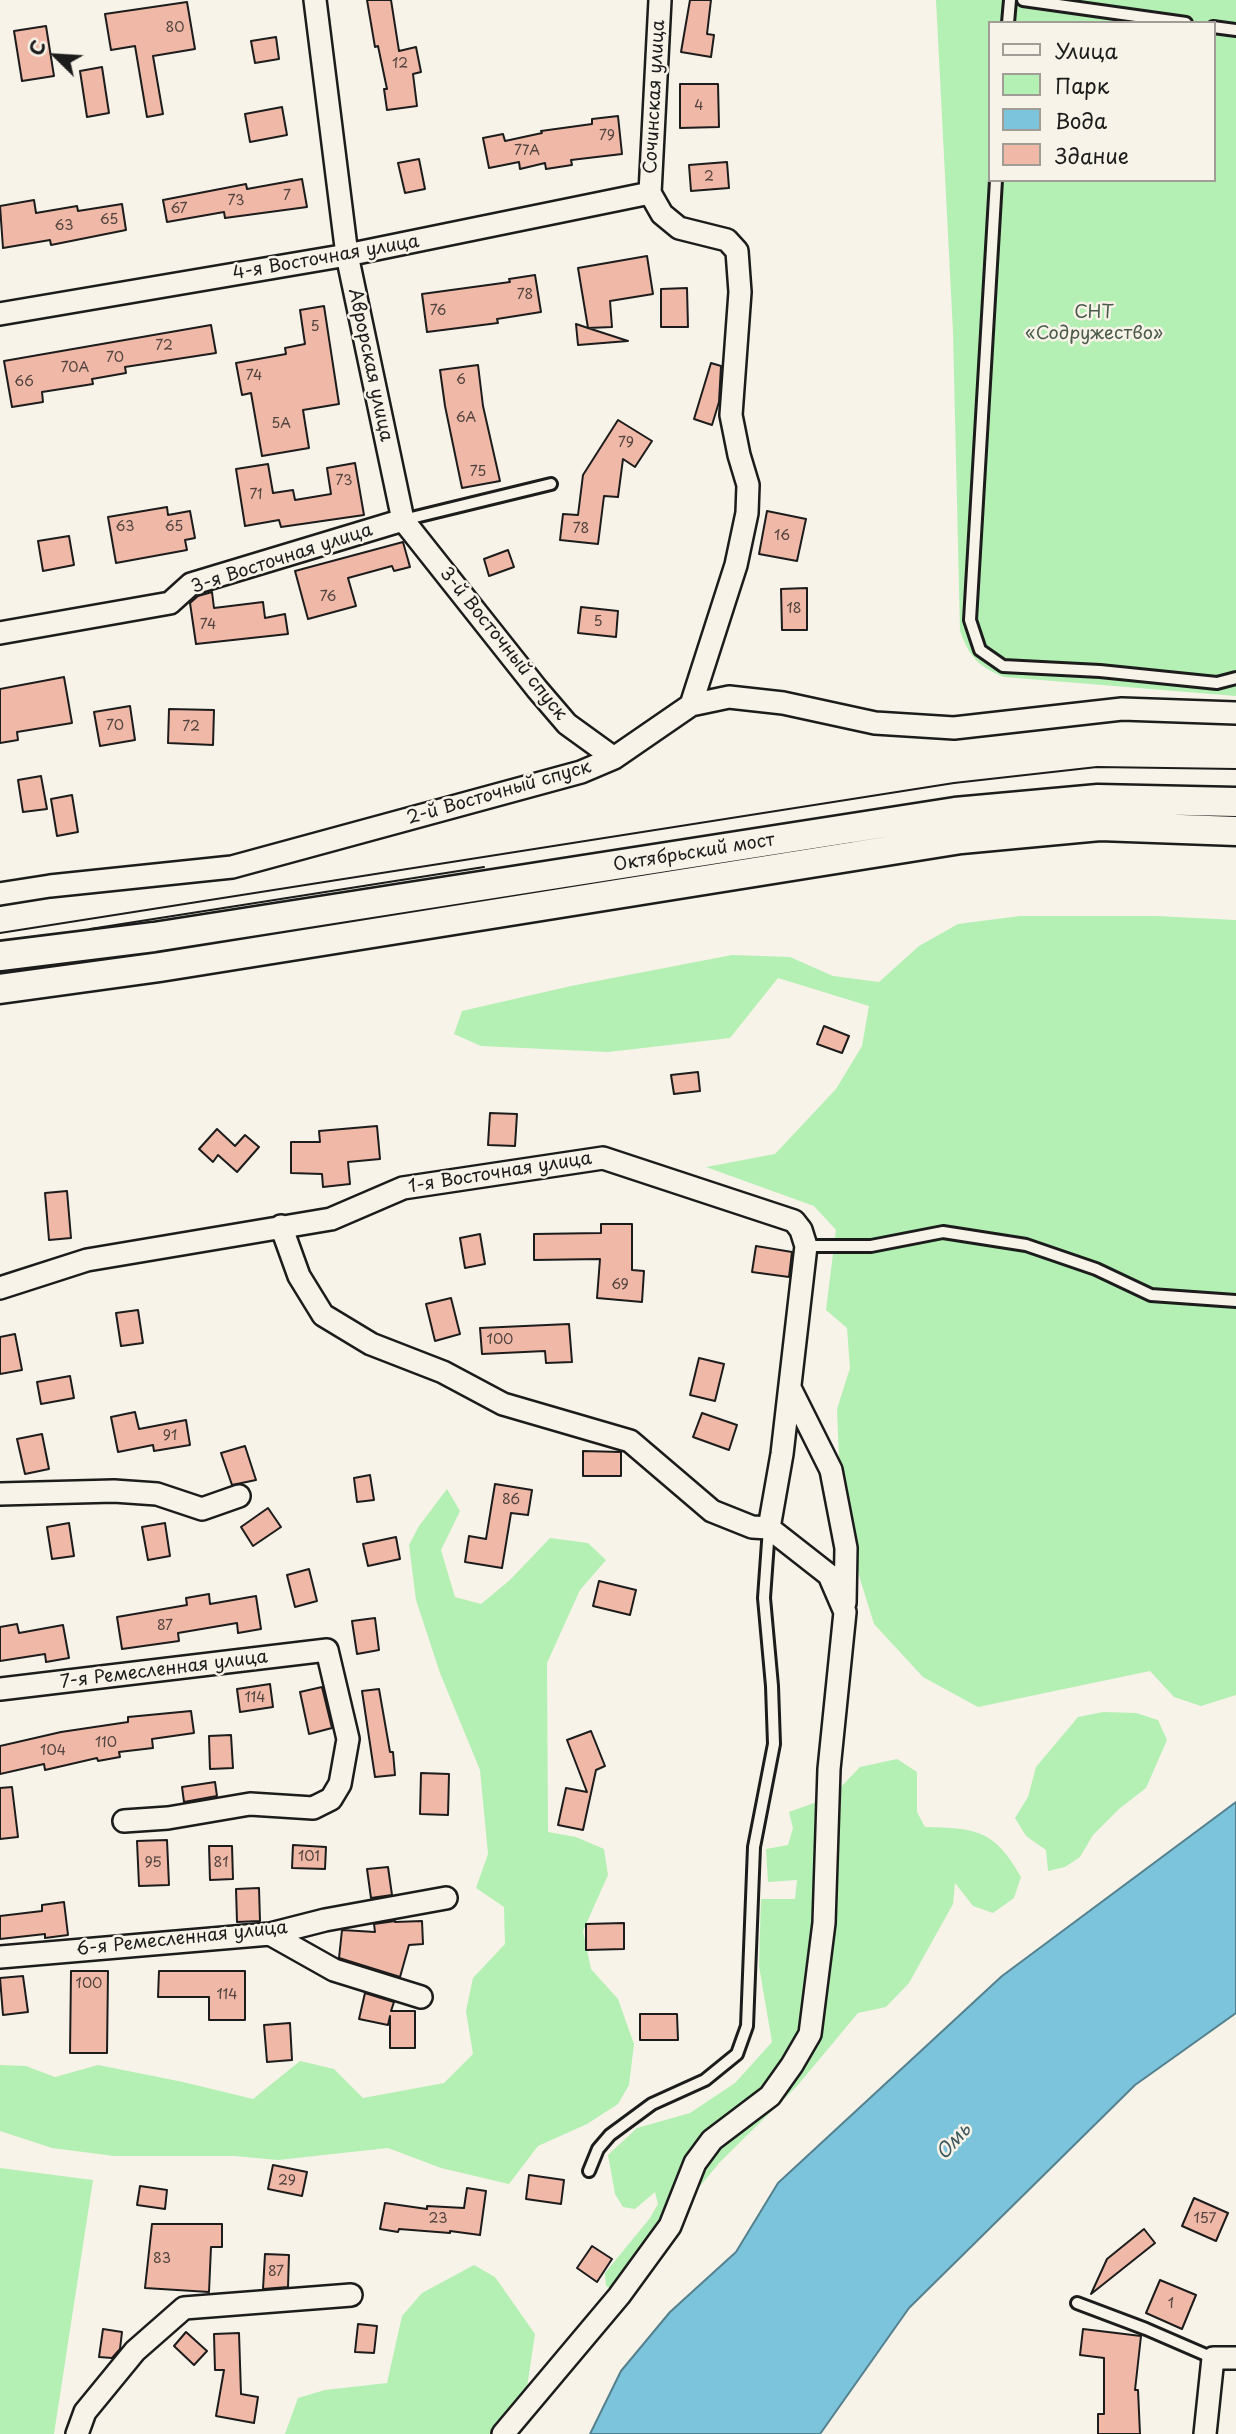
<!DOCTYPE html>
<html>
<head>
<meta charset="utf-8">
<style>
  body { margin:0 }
  #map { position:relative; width:1236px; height:2434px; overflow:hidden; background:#f7f3e8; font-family:"Playpen Sans",sans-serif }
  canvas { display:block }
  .legend { position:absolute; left:988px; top:21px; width:228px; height:161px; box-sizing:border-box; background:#f7f3e8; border:2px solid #9f9d96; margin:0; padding:9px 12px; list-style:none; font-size:21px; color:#1c1c1c }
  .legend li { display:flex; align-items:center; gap:14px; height:35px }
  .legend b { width:35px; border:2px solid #9f9d96 }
  .north { position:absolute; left:21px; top:21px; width:70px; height:70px; -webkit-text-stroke:5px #f7f3e8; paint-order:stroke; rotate:294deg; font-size:19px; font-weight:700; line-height:28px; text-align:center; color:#1c1c1c }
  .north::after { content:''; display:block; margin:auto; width:24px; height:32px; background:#1c1c1c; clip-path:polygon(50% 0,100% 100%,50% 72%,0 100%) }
</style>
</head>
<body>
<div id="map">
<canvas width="1236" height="2434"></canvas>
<ul class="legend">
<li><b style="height:9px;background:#f7f3e8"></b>Улица</li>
<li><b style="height:19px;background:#b4efb4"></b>Парк</li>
<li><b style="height:19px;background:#7bc4db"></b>Вода</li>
<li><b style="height:19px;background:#f0b8a7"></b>Здание</li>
</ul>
<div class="north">С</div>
</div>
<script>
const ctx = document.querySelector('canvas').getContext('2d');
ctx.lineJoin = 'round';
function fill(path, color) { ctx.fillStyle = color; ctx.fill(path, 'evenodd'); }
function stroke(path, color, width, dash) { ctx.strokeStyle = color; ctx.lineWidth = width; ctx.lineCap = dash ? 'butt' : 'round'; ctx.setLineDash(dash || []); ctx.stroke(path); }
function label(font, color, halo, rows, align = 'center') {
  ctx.font = font + ' "Playpen Sans",sans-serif'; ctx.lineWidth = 5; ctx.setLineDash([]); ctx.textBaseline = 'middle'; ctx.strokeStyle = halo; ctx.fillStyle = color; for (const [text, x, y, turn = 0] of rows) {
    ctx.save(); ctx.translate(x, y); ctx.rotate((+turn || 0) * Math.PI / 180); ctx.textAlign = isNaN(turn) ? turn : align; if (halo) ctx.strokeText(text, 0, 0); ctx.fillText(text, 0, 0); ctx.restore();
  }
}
fill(new Path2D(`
  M936,0h300v696l-232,-19c-26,-11 -34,-19 -44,-46l-7,-299zM989,23h224v157h-224z
  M1020,916h136l80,4v775l-35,11 -27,-9 -24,-26 -172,36 -55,-30 -49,-53 -14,-45 -20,-97 -3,-73 13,-41 -3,-40 -21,-18 10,-80 -22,-24 -108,-39 69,-13 61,-65 26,-43 7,-40 -91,-28 -48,60 -122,14 -127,-6 -27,-12 8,-23 109,-25 161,-31 58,2 43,19 46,6 40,-36 39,-22z
  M447,1489l13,22 -19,39 14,47 26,7 29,-24 40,-42 38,5 18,17 -26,30 -33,73 1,169 28,5 28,12 4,26 -25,56 8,38 27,30 16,45 -5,41 -11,19 -31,20 -49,22 -29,38 -68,-16 -53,-20 -110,12 -44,-4h-120l-62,-8 -52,-17v-66l26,1 29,11 43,-12 85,17 70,17 47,-38 34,8 29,29 81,-15 29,-29 -7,-43 7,-33 32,-34 -1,-37 -28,-19 12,-34 -8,-84 -40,-97 -24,-73 -7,-55 10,-19z
  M1103,1712l33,1 22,7 9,20 -21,48 -27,21 -26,26 -13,22 -15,10 -17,4 -2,-21 -20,-14 -11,-18 13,-21 8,-30 42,-50z
  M897,1759l20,13v40l8,15c51,1 70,3 96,50l-7,21 -21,15 -20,-7 -18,-23 -2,21 -44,79 -23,24 -28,6 -61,73 -77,76 -102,123 -7,3 -5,-2 -1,-13 45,-55 8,-14 -3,-12 -20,17 -12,-2 -8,-13 -7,-39 29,-27 53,-15 45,-30 37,-41 -13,-76 2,-67h34l2,-19 -29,2 -2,-33 22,-4 5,-17 -4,-16 25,-9 24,-13 22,-23z
  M0,2168l93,12 -39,254h-54z
  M474,2265l21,12 40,57 -15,100h-235l13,-36 27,-8 62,-7 15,-67 20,-23z`), '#b4efb4');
const water = new Path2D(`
  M1236,1802v211l-101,72 -226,223 -89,126h-230l31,-63 49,-59 66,-60 42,-69 224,-207z`);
fill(water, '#7bc4db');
stroke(water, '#55818f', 2);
const building = new Path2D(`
  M367,0h24l8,51 17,-4 5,25 -8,2 4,32 -30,4 -3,-21h3l-9,-43 -3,1z
  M690,0h21l-4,34 7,1 -3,22 -30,-5z
  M187,2l8,47 -42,7 10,58 -16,3 -12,-71 -24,4 -6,-36z
  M46,26l8,50 -32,5 -8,-50z
  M276,37l3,22 -24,4 -4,-22z
  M102,67l7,46 -22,4 -7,-46z
  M680,84h38l1,43 -39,1z
  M282,107l5,28 -37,7 -5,-28z
  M618,116l4,38 -51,6 1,5 -26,4 -1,-6 -25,6 -1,-7 -30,6 -6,-30 20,-4 2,7 37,-8 -1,-2 51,-7v-5z
  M419,159l6,30 -20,4 -7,-30z
  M727,162l2,26 -38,3 -2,-26z
  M302,179l5,28 -82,11 -1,-6 -57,10 -4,-22 83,-16 1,5z
  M34,200l2,13 41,-7 1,5 44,-7 4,26 -75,15 -1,-5 -47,8 -3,-42z
  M647,256l6,38 -43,7 2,26 -24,1 40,13 -50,4 -2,-21 12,4 -10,-60z
  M535,275l6,37 -44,7 1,4 -71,9 -5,-38 88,-12 -1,-3z
  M687,288l1,39h-27v-38z
  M324,306l15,98 -36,6 6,38 -47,8 -11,-63 -9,2 -6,-32 50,-9 -1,-6 20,-4 -5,-34z
  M211,325l5,28 -91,14 1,6 -34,6 1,5 -51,8 1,10 -31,5 -8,-46z
  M711,363l10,3 -2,36 -7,23 -18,-6z
  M478,365l5,41 17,75 -38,7 -17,-82 -5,-36z
  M618,420l34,21 -17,26 -12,-8 -5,38 -14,-1 -6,48 -38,-4 3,-26 15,1 5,-40z
  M355,463l9,52 -83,12 -2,-7 -34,6 -9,-57 32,-5 5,29 20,-3 2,10 36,-6 -4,-26z
  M167,507l1,8 22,-4 5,27 -10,2 2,10 -71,13 -8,-46z
  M767,511l39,8 -9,42 -38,-7z
  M69,536l5,29 -31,6 -5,-30z
  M403,542l7,25 -16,4 -2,-5 -44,12 8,28 -48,13 -13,-48z
  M508,550l6,17 -25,9 -5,-17z
  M807,588v42h-25l-1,-41z
  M212,592l2,16 49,-6 2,16 20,-4 3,20 -92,10 -6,-41 8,-7z
  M581,607l37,4 -2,26 -38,-4z
  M64,677l8,46 -55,9 1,8 -18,3v-54z
  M130,706l5,34 -35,6 -6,-34z
  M169,709l45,1 -1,35 -45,-2z
  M41,776l6,33 -24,3 -5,-32z
  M72,795l6,37 -21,4 -6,-37z
  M824,1026l25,10 -7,17 -25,-9z
  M698,1072l2,19 -26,3 -3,-19z
  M490,1113l27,1 -2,32 -27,-1z
  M377,1126l3,33 -32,3 2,22 -27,3 -1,-13 -31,-1v-31h29l-1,-11z
  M217,1129l18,17 10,-11 14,12 -22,25 -19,-17 -5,7 -14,-13z
  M67,1191l4,47 -22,2 -4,-47z
  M601,1224h31v46l12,1 -2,31 -45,-4 3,-39 -66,1v-26l67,-1z
  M480,1234l5,30 -20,4 -5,-30z
  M756,1246l36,6 -3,25 -37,-5z
  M451,1298l9,36 -25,7 -9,-37z
  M138,1310l5,33 -22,3 -5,-33z
  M569,1324l3,38 -26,1 -1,-12 -63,3 -2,-26z
  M15,1334l7,36 -22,4v-37z
  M699,1358l25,6 -9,37 -25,-6z
  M70,1376l4,22 -33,6 -4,-22z
  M135,1412l4,17 47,-9 4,25 -36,6 -1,-6 -35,7 -7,-35z
  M702,1413l35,12 -8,25 -36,-13z
  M42,1434l7,35 -24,5 -8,-35z
  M245,1446l11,34 -24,5 -11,-32z
  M583,1451l38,1v24h-38z
  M370,1475l4,25 -17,2 -3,-24z
  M495,1484l37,6 -4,25 -17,-2 -9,55 -37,-6 4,-26 17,3z
  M268,1508l13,19 -28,19 -12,-19z
  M69,1523l5,33 -22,3 -5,-32z
  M165,1523l5,33 -22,4 -6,-33z
  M396,1537l4,22 -32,7 -5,-22z
  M309,1569l8,32 -22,6 -8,-32z
  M599,1581l37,9 -6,25 -37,-9z
  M209,1594l1,10 46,-8 5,33 -23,4 -1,-10 -59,10 1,8 -57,8 -5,-32 70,-12 -1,-7z
  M375,1618l4,32 -22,4 -5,-33z
  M17,1624l2,9 44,-8 6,33 -23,4 -1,-8 -45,7v-34z
  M270,1684l3,23 -33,5 -3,-23z
  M322,1687l10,41 -23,6 -9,-42z
  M379,1689l11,63h3l2,23 -20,2 -13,-86z
  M191,1711l3,22 -42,6 1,9 -34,4 1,5 -22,4 -1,-3 -52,12 -1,-6 -44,10v-28l61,-14 67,-10v-5z
  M591,1731l14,35 -9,4 -13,60 -25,-5 8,-37 21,4 -20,-52z
  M231,1735l2,33 -23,1 -1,-33z
  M421,1773l28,1 -1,41 -28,-1z
  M215,1782l2,14 -33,6 -2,-15z
  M12,1787l6,50 -18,2v-51z
  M167,1840l2,45 -30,1 -2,-45z
  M293,1845l33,2 -1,22 -33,-1z
  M209,1846h23l1,33 -23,1z
  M388,1867l4,28 -21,3 -4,-29z
  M259,1888l1,33 -23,1 -1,-33z
  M64,1902l4,33 -23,3v-4l-45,5v-23l42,-5v-6z
  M395,1921v1l27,-1 1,23 -14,1 -9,32 -61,-19 3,-28 33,2 -1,-8z
  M624,1923v26l-38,1v-26z
  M71,1971h37l-1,82h-37z
  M159,1971h86v49h-36v-23h-51z
  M23,1976l5,36 -25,3 -3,-37z
  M365,1993l29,9 -3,9h24v37h-25v-32l-2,9 -29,-6z
  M640,2014h37l1,26h-38z
  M290,2023l2,37 -25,2 -3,-37z
  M273,2165l34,7 -5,24 -34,-7z
  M529,2175l35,5 -3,24 -35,-5z
  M140,2186l27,4 -2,19 -28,-4z
  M467,2188l19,3 -6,44 -30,-4v2l-51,-4 -1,3 -18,-3 5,-26 42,6v-3l37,2z
  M1194,2198l34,15 -12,28 -34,-15z
  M152,2224h70v23h-11l-2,45 -64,-4z
  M1144,2229l11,14 -64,51 16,-35z
  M592,2246l20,13 -15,23 -20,-14z
  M265,2254l24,1 -1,32 -25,2z
  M1160,2280l36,15 -14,34 -36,-16z
  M358,2324l19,2 -3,27 -19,-1z
  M103,2329l19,3 -2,17 -8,9 -13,-1z
  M1083,2329l58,7 -6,54h3l2,44h-42v-20h6v-56l-24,-3z
  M186,2332l21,19 -13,14 -20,-19z
  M239,2333l2,61 17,3 -4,26 -38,-7 8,-46h-9l-1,-36z`);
fill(building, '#f0b8a7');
stroke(building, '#1c1c1c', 2);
const service = new Path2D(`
  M1023,0l163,23
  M1008,23l2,-23
  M1213,27l23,3
  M996,180l-26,440 10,30 23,16 97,5 117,12 19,-5
  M403,520l148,-36
  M806,1246h65l72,-14 83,13 70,24 55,26 85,6
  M589,2171l9,-22 12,-14 42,-31 53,-24 32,-26 10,-28 7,-179 20,-103 -2,-58 -8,-88 5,-70
  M1077,2303l69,26 67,29`);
const minor = new Path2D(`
  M315,0l32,255 56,265 134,169 30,35 47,34
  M650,193l12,21 17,14 48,12 10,11 3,41 -9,123 8,40 9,30 -1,28 -11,52 -45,140
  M650,193l10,-193
  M0,314l347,-59 303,-62
  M0,633l170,-30 21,-19 212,-64
  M0,894l50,-8 182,-19 349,-95 33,-14 77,-53 38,-8 54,6 92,20 79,5 168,-19 114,4
  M281,1226l18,50 24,39 48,29 72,28 60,32 127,37 82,70 40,16 17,1
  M0,1288l87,-28 244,-41 72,-31 200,-30 191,63 7,9 5,16 -24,208 -13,74
  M790,1388l41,82 15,78 -1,55
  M0,1494l114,-3 43,3 45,15 37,-13
  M0,1689l327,-39 21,89 -8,45 -9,15 -18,9 -63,-4 -82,14 -44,3
  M270,1934l64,36 87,27
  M0,1957l270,-23 55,-14 121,-22
  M77,2434l8,-22 50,-61 49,-43 167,-13
  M503,2434l116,-138 51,-70 25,-63 17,-23 58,-44 22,-31 18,-31 14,-111 5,-154 16,-157 -16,-37 -60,-47
  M1205,2434l8,-76h23`);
const secondary = new Path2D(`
  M0,956l154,-19 801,-125 143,-13 138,3
  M0,989l160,-22 801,-128 139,-13 136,5`);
stroke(service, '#1c1c1c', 16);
stroke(minor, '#1c1c1c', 26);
stroke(secondary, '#1c1c1c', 33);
stroke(service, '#f7f3e8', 10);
stroke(minor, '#f7f3e8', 21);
stroke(secondary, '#f7f3e8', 28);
stroke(new Path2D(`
  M90,929l394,-62
  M0,933l954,-150 143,-16 139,2`), '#1c1c1c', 2);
label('14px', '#51433f', null, [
  ["80",175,28],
  ["12",400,64],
  ["4",699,106],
  ["79",607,136],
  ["77А",527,151],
  ["2",709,177],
  ["7",287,196],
  ["73",236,201],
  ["67",179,209],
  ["65",109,220],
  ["63",64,226],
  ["78",525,295],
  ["76",438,311],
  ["5",315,327],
  ["72",164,346],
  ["70",115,358],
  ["70А",75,368],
  ["74",254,376],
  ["6",461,380],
  ["66",24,382],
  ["6А",466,418],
  ["5А",281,424],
  ["79",626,443],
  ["75",478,472],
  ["73",344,481],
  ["71",256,495],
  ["63",125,527],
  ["65",174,527],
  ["78",581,529],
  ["16",782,536],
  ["76",328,597],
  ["18",794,609],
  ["5",598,622],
  ["74",208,625],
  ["70",115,726],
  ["72",191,727],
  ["69",620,1285],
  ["100",500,1340],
  ["91",170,1436],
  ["86",511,1500],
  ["87",165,1626],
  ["114",255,1698],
  ["110",106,1743],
  ["104",53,1751],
  ["101",309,1857],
  ["95",153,1863],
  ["81",221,1863],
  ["100",89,1984],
  ["114",227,1995],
  ["29",287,2181],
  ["23",438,2219],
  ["157",1205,2219],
  ["83",162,2259],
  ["87",276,2272],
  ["1",1171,2304]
]);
label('18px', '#1c1c1c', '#f7f3e8', [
  ["Сочинская улица",655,97,-87],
  ["4-я Восточная улица",326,258,-10],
  ["Аврорская улица",370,365,78],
  ["3-я Восточная улица",282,559,-18],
  ["3-й Восточный спуск",503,644,51],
  ["2-й Восточный спуск",499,793,-16],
  ["Октябрьский мост",694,853,-9],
  ["1-я Восточная улица",500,1173,-9],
  ["7-я Ремесленная улица",164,1670,-7],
  ["6-я Ремесленная улица",182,1939,-6]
]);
label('18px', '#4a5b4a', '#f7f3e8', [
  ["СНТ",1094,313],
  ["«Содружество»",1094,334]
]);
label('italic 19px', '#3d575f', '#f7f3e8', [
  ["Омь",954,2142,-48]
]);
</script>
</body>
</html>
